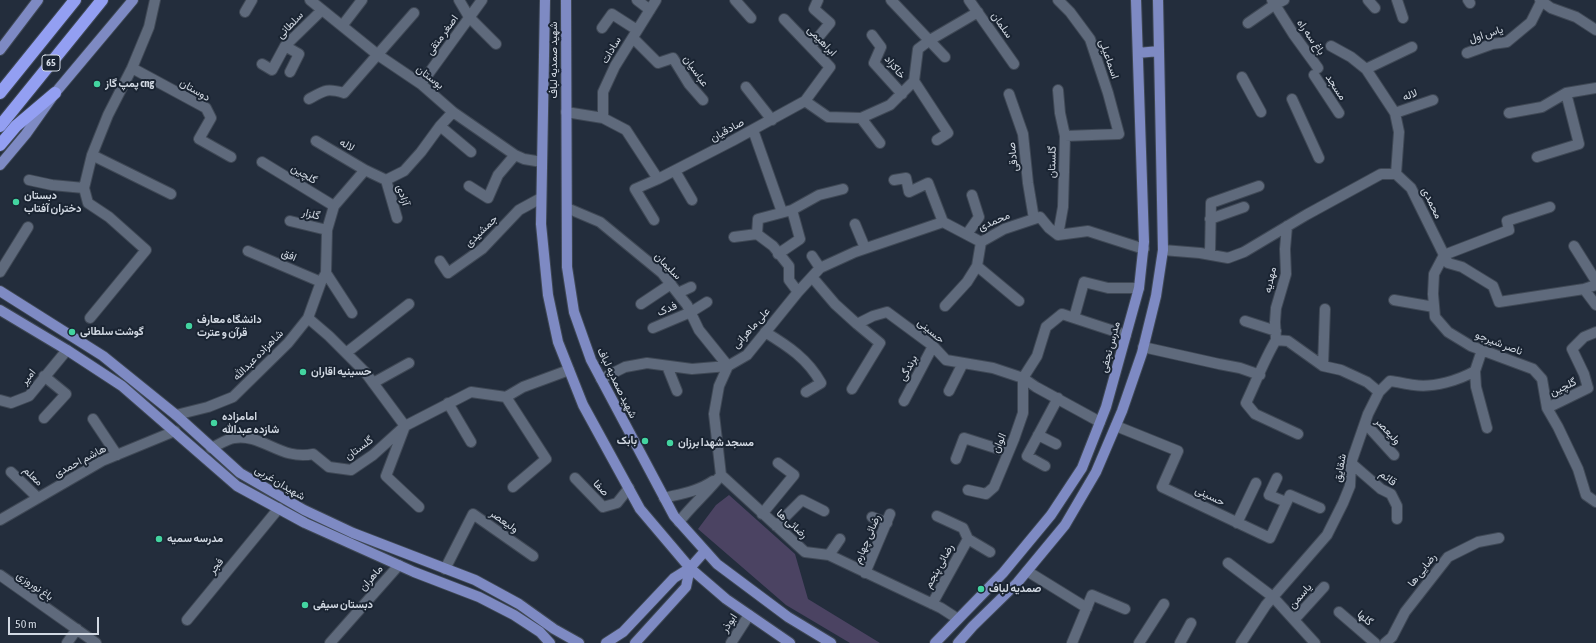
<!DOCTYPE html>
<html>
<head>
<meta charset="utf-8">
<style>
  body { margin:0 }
  #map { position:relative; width:1596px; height:643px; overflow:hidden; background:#232d3c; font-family:"Asap Condensed",sans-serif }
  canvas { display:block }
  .scale { position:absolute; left:8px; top:617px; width:91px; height:18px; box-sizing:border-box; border:2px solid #d2d9e3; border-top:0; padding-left:5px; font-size:12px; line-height:14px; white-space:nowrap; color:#d2d9e3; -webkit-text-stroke:3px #1a2432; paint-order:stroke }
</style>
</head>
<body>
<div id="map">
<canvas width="1596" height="643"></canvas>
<div class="scale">50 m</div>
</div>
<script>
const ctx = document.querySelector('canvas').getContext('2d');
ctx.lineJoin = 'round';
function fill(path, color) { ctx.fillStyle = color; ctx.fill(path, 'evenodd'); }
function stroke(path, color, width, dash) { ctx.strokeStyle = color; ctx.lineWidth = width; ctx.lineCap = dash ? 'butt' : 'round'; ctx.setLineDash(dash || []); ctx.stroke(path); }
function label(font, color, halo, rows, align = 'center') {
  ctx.font = font + ' "Asap Condensed",Vazirmatn,sans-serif'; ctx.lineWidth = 4; ctx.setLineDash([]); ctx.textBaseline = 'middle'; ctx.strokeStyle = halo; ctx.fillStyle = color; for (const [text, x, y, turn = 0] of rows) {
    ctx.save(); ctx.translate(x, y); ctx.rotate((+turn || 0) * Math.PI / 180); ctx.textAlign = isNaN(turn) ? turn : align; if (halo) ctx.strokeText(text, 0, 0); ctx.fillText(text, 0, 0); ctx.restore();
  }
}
fill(new Path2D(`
  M729,495l66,59 13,45 72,44h-30l-64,-38 -88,-76 18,-24z`), '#4b4362');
const minor = new Path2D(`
  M310,0l68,55 43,29 32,28 62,43 9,4 18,3
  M459,0l10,17 27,27
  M637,0l13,10
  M735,0l16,18
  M891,0l54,57
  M969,0l45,64
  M1058,0l12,12 20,27 18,54 11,41 -54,2
  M1272,0l22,35 24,33
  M1368,0l7,8
  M1397,0l6,18
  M1468,0l2,3
  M1540,0l11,8 25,9 20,13
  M245,12l7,-12
  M1248,23l26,-18 10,-5
  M342,26l20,-26
  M602,28l10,-14 25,16
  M872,35l9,12 -7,16 28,31
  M633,38l25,25 15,-5 16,26 14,16
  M285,46l14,8 -9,18
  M811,46l19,-23 -16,-14 4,-9
  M1331,46l20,11 15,12 29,44 4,19 -3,42
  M1467,53l25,-9 15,-2 24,-20 11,-22
  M262,64l10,6 13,-24 37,-36
  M132,68l74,40 5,10 -12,21 32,18
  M1366,69l46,-22
  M1314,75l25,38
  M1242,77l19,35
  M914,81l34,52 -11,7
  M421,84l61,-84
  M746,87l26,33
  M1058,90l2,23 5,23 -2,71 -5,28
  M1009,94l14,40 5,49 6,36
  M309,99c16,-9 18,-11 35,-6l70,-80
  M1292,99l27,59
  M805,101l23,16 33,1 29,-13 24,-24 4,-32 12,-9 48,-28
  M566,112l37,6 23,12 32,49
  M1395,113l38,-13
  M1509,113l33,-6 24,-14 30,-5
  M603,118v-26l12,-26 41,-66
  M861,118l19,25
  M440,126l31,26
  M753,130l29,82
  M316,141l49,29
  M92,155l79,39
  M1537,157l42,-13 -13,-51
  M262,162l72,44
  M675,171l17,29
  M29,180l23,5 32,3
  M386,180l11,38
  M894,180l12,-2 3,14 19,-9 15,39
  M469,186l19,12 10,-23 17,-20
  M1550,207l-43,14 2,9 -65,25 -10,19 -1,20 2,23 13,15 23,14 62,23 9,10 5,29 11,19 20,42 8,26 10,7
  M567,208l33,14 62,51 25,32 12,25 29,36 -9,20 -5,28 7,61 84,77 24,3 112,53 17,11
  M1210,219l34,-12
  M654,220l-19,-31 23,-10 74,-38 73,-40 25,-34 -46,-48
  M290,221l37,9
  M855,224l10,24
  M757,234l1,-15 34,-9 27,-15 24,-6
  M967,234l12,-17 -7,-22
  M734,237l23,-3 16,12 16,20v14l9,12
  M1574,246l22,35
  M1163,250l37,3 28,5 16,-6 62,-37 75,-41h15l15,14 37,75 14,4 31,19 6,16 85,-13 12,-4
  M248,251l73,31
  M778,254l22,-15 -8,-29
  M1210,254l1,-51 48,-17
  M812,256l8,12
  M440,261l8,12 34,-24 37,-39 22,-12
  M977,266l42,35
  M0,272l28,-45
  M326,273l26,40
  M812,277l23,27 22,20 16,-8 14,-4 46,34 13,14 47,8 30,10 13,9 64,35
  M1584,289l12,16
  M678,293l13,-6
  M1394,300l40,7
  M641,304l30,-20
  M945,306l22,-24 10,-16 4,-24
  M90,318l56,-68 -37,-33 -21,-14 -4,-15 8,-33 16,-40 24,-47 17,-41 6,-27
  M308,318l21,18 36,36 40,54 -19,50 33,31
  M1074,318l10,-36 24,6h31
  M1245,321l31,10
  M653,328l38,-16 16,-10
  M765,332c23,14 43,27 56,51l-15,9
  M1276,340l-1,-18 1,-14 10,-34 -1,-25 2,-23
  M1143,347l76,17 21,4 20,7
  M346,353l63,-49
  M667,366l10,25
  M1323,366l2,-57
  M1475,371l1,16 11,41
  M44,376l22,18 -22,24
  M601,379l24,-12 22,-4 45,6 36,-3 19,-11 51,-63 22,-24 35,-16 88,-30 38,20 23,-13 36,-12 9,11 9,7 30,-4 56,18
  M373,383l36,-20
  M852,389l28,-46 -23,-19
  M949,391l14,-28
  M506,397l40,62 -33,28
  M0,400l11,3 18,-7 38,-46
  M904,401l29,-55
  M448,403l23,39
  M1547,408l41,-20 -4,-14 -12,-25 12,-12 12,-5
  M176,415l32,-8 25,-10 55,-54 20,-25 13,-36 5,-9 1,-43 7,-24 31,-36 21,10 18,-9 17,-19 19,-26 13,-14
  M93,419l24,36
  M1365,423l29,32
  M1116,426l62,25 -16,36 108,51 20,-43 30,13
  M1298,434l-43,-20 -9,-11c10,-21 18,-43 30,-63l12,1 35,25 18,4 26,12 12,10
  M1038,435l18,9
  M211,448c7,-3 16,-9 23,-10 28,-5 47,23 79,16l16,13 22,3 22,-15 32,-29 66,-34 35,5 17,-10 46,-17
  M956,459l8,-21 44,14
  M1351,463l30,26 10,5 6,12v13
  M1045,466l-18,-10 31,-58
  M11,472l27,26
  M575,478l28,29 14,-4 12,-15
  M1277,478l-8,17 17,7
  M968,490l18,4 8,-7 20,-48 9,-26v-35l14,-22 9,-29 16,-13 64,21
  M664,498c16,-4 35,-7 49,-17
  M762,514l32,-39 -16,-12
  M937,516l26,12 5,11 22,13
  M872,517l15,6
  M0,520l102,-59 73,-30
  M679,522c13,-17 29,-30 42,-47
  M1237,523l19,-40
  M776,526l26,-26 22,11
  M829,555l11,-16
  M1228,563l45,34 42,46
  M445,569l28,-55 60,42
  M1027,571l60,37
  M865,573l25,-59
  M0,575l96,68
  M932,604l36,-65
  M1339,612l36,31
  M187,620l92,-112
  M1294,620l30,-33
  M67,643l10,-14
  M330,643l69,-78
  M731,643l18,-28
  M1072,643l20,-48 33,14
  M1139,643l25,-39
  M1180,643l11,-20
  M1241,643l25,-38 61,-70 16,-32 7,-17 1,-23 17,-49 11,-22 11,-11c8,1 16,3 24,4 20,3 45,-5 61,-14l7,-21
  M1385,643l7,-6 13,-25 43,-55 30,-15 21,-4`);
const major = new Path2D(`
  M545,0l-4,224 7,71 10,47 25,63 57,104 50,59 36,31 64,44
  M566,0l1,267 7,45 17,48 83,156 43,48 71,53 43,26
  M0,50l38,-50
  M1138,53l21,-2
  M0,165l26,-31 29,-41 78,-93
  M0,291l103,65 73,59 64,58 64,37 49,23 122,47 44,24 35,25 25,14
  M0,310l67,40 55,36 115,100 68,37 109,49 65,25 35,18 26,17 10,11
  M606,643l17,-11 51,-54 16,-10 15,-17
  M635,643l51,-56 4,-19
  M935,643l68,-70 48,-58 31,-47 24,-61 33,-119 5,-46 -8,-242
  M958,643l15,-17 44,-43 48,-58 31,-53 26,-61 20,-58 14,-57 7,-46 -5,-250`);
const highway = new Path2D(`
  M0,93l75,-93
  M0,126l102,-126
  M0,145l16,-19 39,-33`);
stroke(minor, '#3f4855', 12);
stroke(major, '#3f4855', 12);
stroke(highway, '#3f4855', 14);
stroke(minor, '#5f6a7c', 10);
stroke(major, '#7e8ac3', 10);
stroke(highway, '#939ff2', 12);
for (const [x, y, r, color] of [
  [97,84,4,"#43d4a0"],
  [16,202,4,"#43d4a0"],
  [189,326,4,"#43d4a0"],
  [72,332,4,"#43d4a0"],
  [303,372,4,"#43d4a0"],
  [214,423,4,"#43d4a0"],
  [645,441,4,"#43d4a0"],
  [670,443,4,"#43d4a0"],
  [159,539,4,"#43d4a0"],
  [981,589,4,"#43d4a0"],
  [305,605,4,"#43d4a0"]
]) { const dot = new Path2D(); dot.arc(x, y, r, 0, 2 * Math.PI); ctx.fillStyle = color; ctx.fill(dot); stroke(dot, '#1a2432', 1.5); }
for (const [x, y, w] of [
  [51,63,18]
]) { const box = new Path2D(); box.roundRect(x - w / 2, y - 8, w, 16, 3); ctx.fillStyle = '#1a2432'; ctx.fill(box); stroke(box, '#d2d9e3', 1); }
label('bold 10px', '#d2d9e3', null, [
  ["65",51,63]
]);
label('11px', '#d2d9e3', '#1a2432', [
  ["سلطانی",290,25,-46],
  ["سلمان",1002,25,55],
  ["یاس اول",1486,34,-17],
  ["اصغر متقی",442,35,-54],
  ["باغ سه راه",1311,37,55],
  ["ابراهیمی",822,41,46],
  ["سادات",611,50,-60],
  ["اسماعیلی",1109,59,71],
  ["شهید صمدیه لباف",554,60,-90],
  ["خاکزاد",895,67,51],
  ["عباسیان",696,71,55],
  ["بوستان",430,77,38],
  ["مسجد",1336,87,57],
  ["دوستان",195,90,31],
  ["لاله",1410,95,-19],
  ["صادقیان",727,130,-28],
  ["لاله",347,145,30],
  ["صادقی",1013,157,-96],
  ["گلستان",1052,162,-89],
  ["گلچین",304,174,31],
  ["آزادی",403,195,73],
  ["محمدی",1432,203,64],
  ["گلزار",311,214,14],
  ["محمدی",994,221,-23],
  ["جمشیدی",481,231,-44],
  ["افق",289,255,23],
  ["سلیمان",668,266,45],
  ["مهدیه",1270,280,-78],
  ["فدک",667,309,-24],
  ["علی ماهرانی",751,328,-48],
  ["حسینی",931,331,40],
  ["ناصر شیرجو",1499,343,21],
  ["مدرس نجفی",1110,347,-75],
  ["شاهزاده عبدالله",258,355,-45],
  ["برندگی",908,368,-62],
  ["امیر",28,377,-52],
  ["شهید صمدیه لباف",617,383,64],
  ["گلچین",1563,387,-25],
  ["ولیعصر",1388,431,47],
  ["الوان",999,443,-67],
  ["گلستان",359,448,-36],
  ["هاشم احمدی",80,461,-28],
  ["شقایق",1340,468,-80],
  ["معلم",33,476,44],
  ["قائم",1388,478,37],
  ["شهیدان غربی",280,483,31],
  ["صفا",601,488,47],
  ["حسینی",1210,496,26],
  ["ولیعصر",504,521,35],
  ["رضائی ها",792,524,42],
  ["رضائی چهارم",867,539,-67],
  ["فجر",216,566,-51],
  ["رضائی پنجم",939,566,-61],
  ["رضایی ها",1422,570,-52],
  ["ماهران",371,578,-49],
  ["باغ نوروزی",35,586,35],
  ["یاسمن",1300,596,-49],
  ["گلها",1365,618,41],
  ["ابوذر",729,623,-57]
]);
label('bold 11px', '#d2d9e3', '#1a2432', [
  ["پمپ گاز cng",105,84],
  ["دبستان",24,196],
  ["دختران آفتاب",24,209],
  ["دانشگاه معارف",197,320],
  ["قرآن و عترت",197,333],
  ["گوشت سلطانی",80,332],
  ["حسینیه اقاران",311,372],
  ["امامزاده",222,417],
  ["شازده عبدالله",222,430],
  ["بابک",637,441,"right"],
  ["مسجد شهدا برزان",678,443],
  ["مدرسه سمیه",167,539],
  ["صمدیه لباف",989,589],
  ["دبستان سیفی",313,605]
], 'left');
</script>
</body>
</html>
